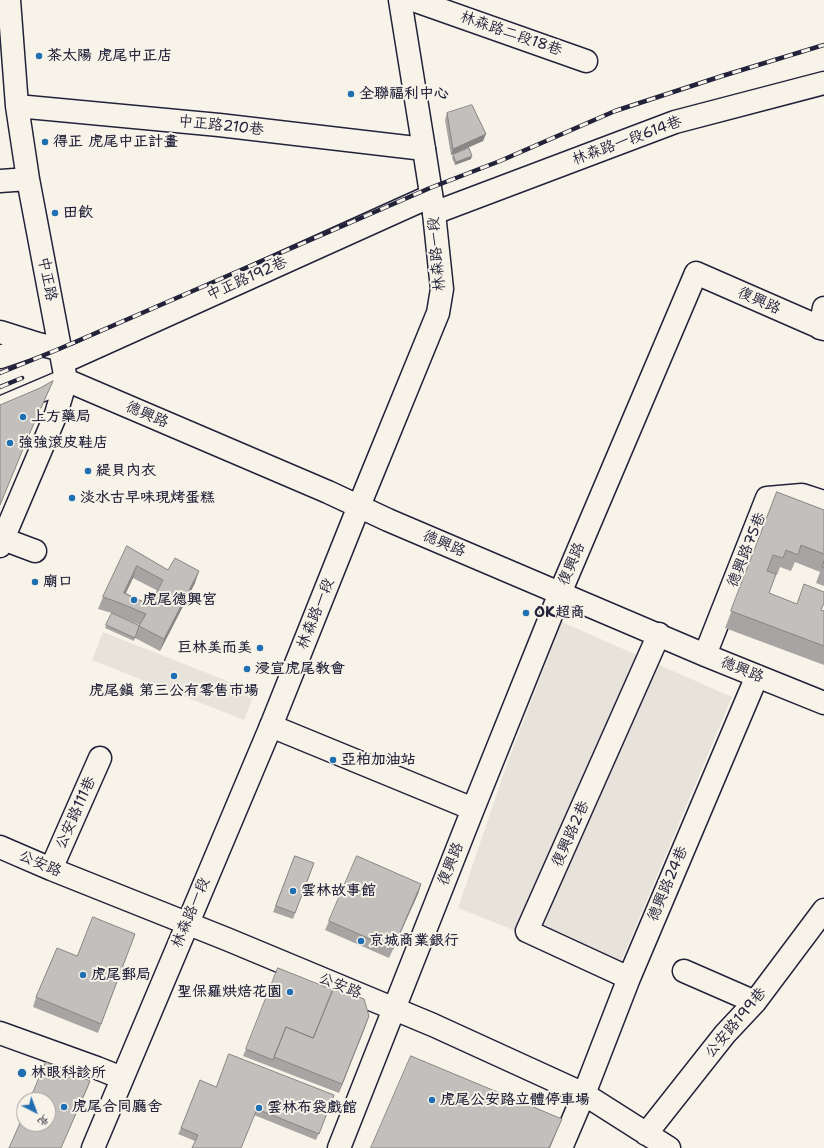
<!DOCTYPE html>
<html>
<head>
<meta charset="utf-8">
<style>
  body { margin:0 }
  #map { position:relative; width:824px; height:1148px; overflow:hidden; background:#f7f3e8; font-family:"Shantell Sans","LXGW WenKai TC",sans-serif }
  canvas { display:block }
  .north { position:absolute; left:16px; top:1092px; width:40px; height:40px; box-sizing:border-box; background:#f7f3e8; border:1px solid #a29fa3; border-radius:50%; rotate:138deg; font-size:11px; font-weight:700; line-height:16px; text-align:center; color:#22223b }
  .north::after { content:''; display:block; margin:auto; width:14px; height:18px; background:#1f6fb2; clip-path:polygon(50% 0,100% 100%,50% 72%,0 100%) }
</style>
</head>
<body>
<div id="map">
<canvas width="824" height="1148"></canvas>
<div class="north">北</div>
</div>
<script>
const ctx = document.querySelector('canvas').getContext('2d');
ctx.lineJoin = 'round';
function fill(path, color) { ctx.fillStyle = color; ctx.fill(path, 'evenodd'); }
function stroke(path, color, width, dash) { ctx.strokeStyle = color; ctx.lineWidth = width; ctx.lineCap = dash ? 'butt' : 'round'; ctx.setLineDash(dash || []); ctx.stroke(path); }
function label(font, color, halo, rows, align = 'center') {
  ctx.font = font + ' "Shantell Sans","LXGW WenKai TC",sans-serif'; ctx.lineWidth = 4; ctx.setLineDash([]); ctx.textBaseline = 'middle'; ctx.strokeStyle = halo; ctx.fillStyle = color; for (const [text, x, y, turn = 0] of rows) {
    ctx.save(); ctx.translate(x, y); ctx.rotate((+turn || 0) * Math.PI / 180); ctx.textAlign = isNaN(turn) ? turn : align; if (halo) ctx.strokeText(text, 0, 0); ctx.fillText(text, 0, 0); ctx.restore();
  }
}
fill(new Path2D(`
  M562,622l170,75 -115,274 -159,-63 50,-147z
  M103,632l152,60 -11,28 -152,-60z`), '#e7e3db');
const minor = new Path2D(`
  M413,0l173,61
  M17,106l202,19 205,24
  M0,181l28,-2
  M434,213l241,-91 149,-39
  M820,328l4,-20
  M0,332l38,12 21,5
  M0,357l38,-13
  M63,362l368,-166
  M0,408l66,-28 262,112 60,28 317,135 119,48
  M3,539l32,12
  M0,546l56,-132 10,-34 -38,-201 -11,-73 -8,-106
  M705,655l62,-157 35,-3 22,7
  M271,726l202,83
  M0,847l51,22 178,71 204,85 151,69 85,54
  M51,869l49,-111
  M684,971l71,31
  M629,978l-102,-47 132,-297
  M0,1033l97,35 25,10
  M646,1134l79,-100 30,-32 69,-92
  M339,1148l134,-339 87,-216 136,-320 128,56
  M561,1148l23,-54 45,-116 128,-302`);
const major = new Path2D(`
  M93,1148l178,-422 88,-220 79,-193 4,-24 -8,-76 -10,-64 -24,-149`);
stroke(minor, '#22223b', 25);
stroke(major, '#22223b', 25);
stroke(minor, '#f7f3e8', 22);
stroke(major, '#f7f3e8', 22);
const rail = new Path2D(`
  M0,373l59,-24 371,-161 70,-27 115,-50 107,-35 102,-31
  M0,387l22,-9`);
stroke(rail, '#22223b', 4.5);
stroke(rail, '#f7f3e8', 3, [9]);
fill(new Path2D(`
  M447,113l39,21 -3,7 -32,14 -6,-35z
  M453,155l18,4 -16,6 -3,-7z
  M777,492l47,18v76l-8,-3 4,-11 -25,-10 -4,9 -11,-4 -3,8h-1l-7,18 28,11 27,7v54l-99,-37z
  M127,546l41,24 27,13 -35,68 -25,-13 -1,3 -29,-13 7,-15 -14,-4 5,-12zM133,578l25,13 -8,14 -24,-12zM116,615l24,10v1z
  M295,856l19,7 -21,56 -20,-7z
  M421,884l-3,10 -29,64 -64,-28 4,-9z
  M135,934l-37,99 -65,-26 3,-10 41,-41z
  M366,1025l-27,68 -96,-37 3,-7z
  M216,1087l118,8 -18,45 -62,-25 -59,26 -17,-7 3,-6z`), '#a7a4a3');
fill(new Path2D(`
  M486,134l-3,7 -32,14 2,-6z
  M472,156l-1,3 -16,6 1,-3z
  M137,566l-4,12 -13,27 4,-12z
  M199,571l-4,12 -35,68 4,-12z
  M421,884l-3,10 -29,64 4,-9z
  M369,1016l-3,9 -27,68 3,-9z
  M90,1081l-2,6 -27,61z
  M562,1119l-12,29h-1z`), '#888684');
const building = new Path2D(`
  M472,105l14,29 -33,15 -6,-36z
  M469,148l3,8 -16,6 -3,-7z
  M53,381l-25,56 -28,68v-100l40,-17z
  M777,492l47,18v44l-23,-9 -3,10 -12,-5 -3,8 -10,-3 -6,16 9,3 -7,19 28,11 7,-20 20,8v11l-3,7 3,1v35l-93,-35z
  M127,546l41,24 7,-12 24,13 -35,68 -25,-13 7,-12 -26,-11 -17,-6zM137,566l26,14 -13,25 -26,-12z
  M824,561v7l-2,-1z
  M112,613l28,13h-1l-4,12 -29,-13z
  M295,856l19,7 -19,50 -19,-7z
  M357,856l64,28 -28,65 -64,-28z
  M93,917l42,17 -34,90 -65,-27 21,-49 20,8z
  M278,968l55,22 -20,48 -27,-11 -13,33 -27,-11z
  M334,987l30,12 5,17 -27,68 -68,-27 12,-30 27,11z
  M229,1054l105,41 -15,39 -62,-25 -16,39h-49l6,-13 -17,-7 19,-48 16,7z
  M411,1056l151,63 -13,29h-178z
  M46,1062l44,19 -29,67h-52l15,-34v10h24v-24h-18z`);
fill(building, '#c2bfbd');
stroke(building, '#888684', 1);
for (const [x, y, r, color] of [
  [39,56,4,"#1f6fb2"],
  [351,94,4,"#1f6fb2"],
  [45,142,4,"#1f6fb2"],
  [55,213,4,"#1f6fb2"],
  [23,417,4,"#1f6fb2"],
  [10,443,4,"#1f6fb2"],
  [88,471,4,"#1f6fb2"],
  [72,498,4,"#1f6fb2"],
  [35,582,4,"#1f6fb2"],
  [134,600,4,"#1f6fb2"],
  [526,613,4,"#1f6fb2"],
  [260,648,4,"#1f6fb2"],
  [247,669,4,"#1f6fb2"],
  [174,676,4,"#1f6fb2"],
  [333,760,4,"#1f6fb2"],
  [293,891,4,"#1f6fb2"],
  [361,941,4,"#1f6fb2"],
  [83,975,4,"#1f6fb2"],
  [290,992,4,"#1f6fb2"],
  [22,1073,5,"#1f6fb2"],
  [432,1100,4,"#1f6fb2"],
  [64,1107,4,"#1f6fb2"],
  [259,1108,4,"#1f6fb2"]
]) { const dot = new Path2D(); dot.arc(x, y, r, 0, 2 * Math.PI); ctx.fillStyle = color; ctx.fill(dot); stroke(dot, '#f7f3e8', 1.5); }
label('15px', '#22223b', '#f7f3e8', [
  ["林森路二段18巷",511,34,19],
  ["中正路210巷",221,126,6],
  ["林森路一段614巷",627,141,-20],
  ["林森路一段",437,254,-95],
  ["中正路",47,279,79],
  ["中正路192巷",247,279,-24],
  ["復興路",759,301,24],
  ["德興路",147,415,23],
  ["德興路",444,544,23],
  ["德興路75巷",747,550,-68],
  ["復興路",572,564,-67],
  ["林森路一段",316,614,-68],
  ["德興路",742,670,22],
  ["公安路111巷",76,813,-66],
  ["復興路2巷",571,834,-66],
  ["公安路",40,864,23],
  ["復興路",451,864,-68],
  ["德興路24巷",668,884,-67],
  ["林森路一段",191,913,-67],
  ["公安路",340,986,22],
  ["公安路199巷",736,1023,-50]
]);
label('bold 15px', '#22223b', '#f7f3e8', [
  ["茶太陽 虎尾中正店",47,56],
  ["全聯福利中心",359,94],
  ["得正 虎尾中正計畫",53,142],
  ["田飲",63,213],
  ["上方藥局",31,417],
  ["強強滾皮鞋店",18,443],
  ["緹貝內衣",96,471],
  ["淡水古早味現烤蛋糕",80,498],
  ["廟口",43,582],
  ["虎尾德興宮",142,600],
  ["OK超商",534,613],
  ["巨林美而美",252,648,"right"],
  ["浸宣虎尾教會",255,669],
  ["虎尾鎮 第三公有零售市場",174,691,"center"],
  ["亞柏加油站",341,760],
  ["雲林故事館",301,891],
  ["京城商業銀行",369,941],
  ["虎尾郵局",91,975],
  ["聖保羅烘焙花園",282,992,"right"],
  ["林眼科診所",31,1073],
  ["虎尾公安路立體停車場",440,1100],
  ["虎尾合同廳舍",72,1107],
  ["雲林布袋戲館",267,1108]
], 'left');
</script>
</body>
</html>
